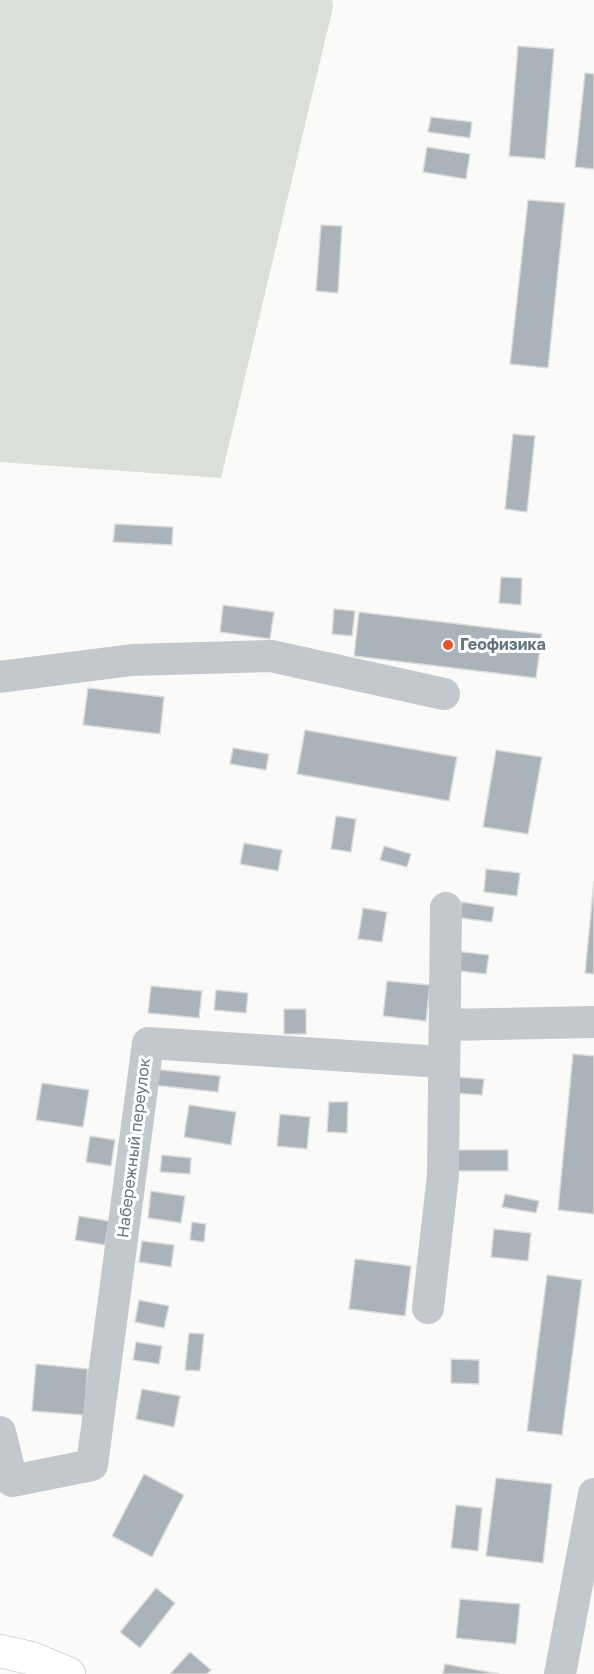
<!DOCTYPE html>
<html>
<head>
<meta charset="utf-8">
<style>
  body { margin:0 }
  canvas { display:block; background:#fafaf8 }
</style>
</head>
<body>
<canvas width="594" height="1674"></canvas>
<script>
const ctx = document.querySelector('canvas').getContext('2d');
ctx.lineJoin = 'round';
function fill(path, color) { ctx.fillStyle = color; ctx.fill(path, 'evenodd'); }
function stroke(path, color, width, dash) { ctx.strokeStyle = color; ctx.lineWidth = width; ctx.lineCap = dash ? 'butt' : 'round'; ctx.setLineDash(dash || []); ctx.stroke(path); }
function label(font, color, halo, rows, align = 'center') {
  ctx.font = font + ' "Golos Text",sans-serif'; ctx.lineWidth = 6; ctx.setLineDash([]); ctx.textBaseline = 'middle'; ctx.strokeStyle = halo; ctx.fillStyle = color; for (const [text, x, y, turn = 0] of rows) {
    ctx.save(); ctx.translate(x, y); ctx.rotate((+turn || 0) * Math.PI / 180); ctx.textAlign = isNaN(turn) ? turn : align; if (halo) ctx.strokeText(text, 0, 0); ctx.fillText(text, 0, 0); ctx.restore();
  }
}
fill(new Path2D(`
  M0,0h332l1,7 -112,471 -221,-16z`), '#dadfd7');
const building = new Path2D(`
  M518,46l36,3 -9,110 -36,-3z
  M585,73l9,1v95l-19,-2z
  M431,117l41,5 -2,16 -42,-6z
  M427,147l43,7 -4,25 -43,-7z
  M528,200l37,3 -17,165 -38,-4z
  M321,225l21,1 -4,67 -22,-2z
  M513,434l22,2 -8,76 -22,-3z
  M115,524l58,3 -1,18 -59,-3z
  M501,577l21,1 -1,27 -22,-2z
  M223,605l51,7 -4,27 -50,-7z
  M334,609l21,2 -3,25 -20,-2z
  M359,612l183,22 -6,44 -182,-22z
  M88,688l76,9 -4,37 -77,-9z
  M305,730l152,27 -8,44 -152,-27z
  M233,748l36,6 -3,16 -36,-6z
  M496,750l46,7 -14,77 -45,-7z
  M336,816l20,3 -5,33 -20,-3z
  M244,843l38,7 -4,21 -38,-7z
  M384,846l27,8 -4,13 -27,-7z
  M486,869l34,4 -3,23 -33,-4z
  M594,881v93l-9,-1z
  M462,902l32,5 -2,15 -32,-4z
  M363,908l24,4 -5,30 -24,-3z
  M454,951l35,4 -3,19 -34,-4z
  M387,981l43,4 -4,36 -43,-5z
  M151,986l51,5 -3,27 -51,-5z
  M216,990l32,3 -2,20 -32,-3z
  M284,1009h22v25h-22z
  M573,1054l21,2v158l-36,-4z
  M153,1069l67,7 -2,16 -66,-7z
  M456,1077l28,2 -2,16 -27,-2z
  M42,1083l47,7 -6,37 -47,-7z
  M329,1102h19l-1,31 -20,-1z
  M189,1105l47,7 -5,33 -47,-8z
  M280,1114l30,3 -3,32 -30,-3z
  M90,1136l25,4 -4,26 -25,-4z
  M458,1150h50v21h-50z
  M162,1155l29,3 -1,16 -30,-2z
  M151,1191l34,5 -4,27 -33,-5z
  M505,1194l34,7 -3,12 -34,-6z
  M79,1216l30,5 -4,24 -30,-5z
  M192,1222l14,2 -2,18 -14,-2z
  M494,1229l37,4 -3,28 -37,-4z
  M142,1241l32,4 -3,22 -32,-5z
  M355,1259l56,7 -6,50 -56,-7z
  M547,1275l35,5 -20,155 -35,-4z
  M139,1300l30,6 -5,22 -29,-6z
  M189,1333l15,1 -4,37 -15,-1z
  M136,1342l26,4 -3,18 -26,-4z
  M451,1359l28,1v24l-28,-1z
  M36,1364l52,5 -4,46 -52,-4z
  M142,1389l38,7 -6,31 -38,-8z
  M144,1474l40,21 -32,62 -40,-21z
  M496,1478l56,6 -9,79 -57,-7z
  M456,1505l26,3 -4,43 -27,-3z
  M156,1588l19,15 -35,45 -20,-16z
  M460,1599l60,5 -4,40 -60,-6z
  M190,1652l21,18 -4,4h-37z
  M445,1664l54,10h-56z`);
fill(building, '#aab3b9');
stroke(building, '#dcdcda', 1.5);
const major = new Path2D(`
  M0,1651l31,7 38,16`);
stroke(major, '#b5babe', 34);
stroke(new Path2D(`
  M0,677l132,-17 139,-4 173,38
  M446,1025l148,-3
  M428,1308l15,-133 3,-267
  M0,1432l12,49 80,-16 56,-422 294,19
  M560,1674l34,-180`), '#c3c8cc', 32);
stroke(major, '#fff', 33);
for (const [x, y, r, color] of [
  [448,645,6,"#e4572e"]
]) { const dot = new Path2D(); dot.arc(x, y, r, 0, 2 * Math.PI); ctx.fillStyle = color; ctx.fill(dot); stroke(dot, '#fff', 2); }
label('bold 16px', '#657683', '#fff', [
  ["Геофизика",460,645]
], 'left');
label('16px', '#657683', '#fff', [
  ["Набережный переулок",134,1148,-83]
]);
</script>
</body>
</html>
